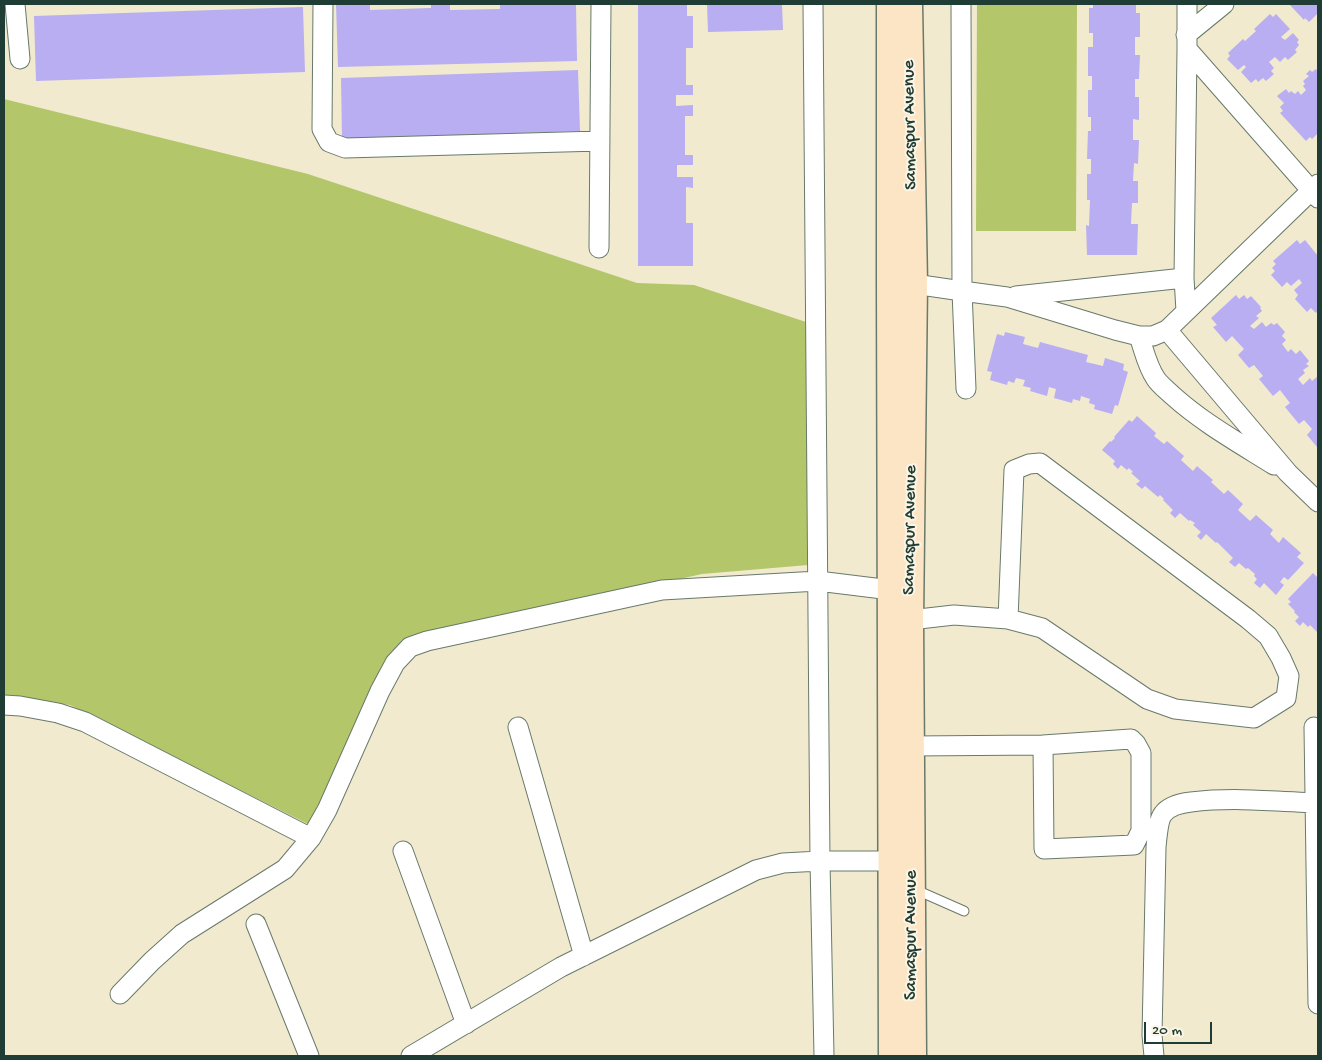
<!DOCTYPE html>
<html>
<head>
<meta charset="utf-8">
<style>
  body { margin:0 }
  #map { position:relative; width:1322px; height:1060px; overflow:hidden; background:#f1eacf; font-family:"Gochi Hand",sans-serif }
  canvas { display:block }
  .frame { position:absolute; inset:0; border:5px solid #1f3d34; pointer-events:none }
  .scale { position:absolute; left:1144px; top:1022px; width:68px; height:22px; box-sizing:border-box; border:2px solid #1f3d34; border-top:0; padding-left:6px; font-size:15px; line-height:18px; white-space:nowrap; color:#1f3d34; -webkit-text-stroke:4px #fcf5e5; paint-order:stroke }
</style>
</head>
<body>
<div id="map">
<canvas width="1322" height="1060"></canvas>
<div class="frame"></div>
<div class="scale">20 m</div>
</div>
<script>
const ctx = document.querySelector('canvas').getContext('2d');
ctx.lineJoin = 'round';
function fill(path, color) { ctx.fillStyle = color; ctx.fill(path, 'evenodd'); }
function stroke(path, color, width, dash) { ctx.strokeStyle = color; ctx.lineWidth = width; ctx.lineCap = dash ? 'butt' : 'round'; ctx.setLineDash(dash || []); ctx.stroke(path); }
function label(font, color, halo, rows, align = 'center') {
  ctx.font = font + ' "Gochi Hand",sans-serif'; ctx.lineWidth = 4; ctx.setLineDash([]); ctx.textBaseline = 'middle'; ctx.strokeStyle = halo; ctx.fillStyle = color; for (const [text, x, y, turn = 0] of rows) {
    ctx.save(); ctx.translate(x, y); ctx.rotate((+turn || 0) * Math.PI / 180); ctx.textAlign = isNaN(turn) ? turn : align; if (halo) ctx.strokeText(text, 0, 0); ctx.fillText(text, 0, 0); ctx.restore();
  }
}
fill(new Path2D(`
  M977,4h100l-1,227h-100z
  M4,99l304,75 329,109 57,2 112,37 2,243 -106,9 -290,65 -27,23 -75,163 -240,-120 -66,-9z`), '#b3c669');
fill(new Path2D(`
  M336,4h34v6l61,-2v-4h19v6l50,-1v-5h16v1h19v-1h41l1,57 -239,6z
  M638,4h49v12h6v32h-7v37h7v10h-17v11l17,-1v11h-8v39h8v10h-16v12h16v11l-7,-1v36h7v43h-55z
  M707,4h75l1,26 -75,2z
  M1093,4h43v9h4v24h-5v18h5l-1,24h-4v18h4v23l-6,-1v21h6l-1,24 -4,-1 -1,18h5v22h-6l-1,21h7l-1,31h-50l-1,-30 3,1 1,-26h-3v-26h4v-15h-4l1,-28h3v-14h-3v-27h4v-14h-4v-29h5v-14h-4v-25h4z
  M1289,4h29v9l-9,9 -4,-4 -1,2z
  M303,7l2,65 -269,9 -2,-65z
  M1270,14l3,3 3,-3 14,15 -9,8 4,3 8,-7 6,7 -2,2 2,3 -4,5 2,2 -9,8 -3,-3 -5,5 -5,-5 -6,5 5,6 -3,3 3,3 -8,7 -3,-3 -5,4 -2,-3 -5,4 -10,-11 5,-5 -2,-2 -6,5 -11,-11 3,-3 -2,-3 15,-14 2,2 11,-10 -2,-2z
  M1316,69l2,3v61l-6,6 -2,-2 -4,4 -26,-28 3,-2 -3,-4 4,-4 -7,-7 9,-7 3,4 2,-2 4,3 3,-3 3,4 5,-5 -3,-4 2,-2 -2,-3 6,-5 -3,-2 4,-4 2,2z
  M578,70l2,61 -238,8 -1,-61z
  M1297,240l3,4 5,-4 13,16 -1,1 1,1v52l-2,3 -5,-5 -4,4 -12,-13 3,-4 -4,-5 8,-7 -3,-4 -8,7 -4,-4 -5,5 -11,-12 4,-4 -3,-3 4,-4 -3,-3z
  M1236,295l3,4 5,-4 3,4 4,-3 10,11 -1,1 2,3 -6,5 3,2 -9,8 4,3 8,-7 4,5 5,-4 3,2 3,-2 8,9 -3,4 4,4 -4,4 6,8 3,-3 5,5 4,-4 9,11 -3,3 3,2 -6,4 2,3 -7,6 5,6 7,-7 2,3 6,-5v72l-11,-13 5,-6 -8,-9 -5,4 -14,-17 5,-4 -10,-13 -7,6 -14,-17 4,-3 -9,-11 -5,3 -11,-13 6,-6 -12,-13 -6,6 -13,-15 4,-2 -6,-7z
  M1005,332l20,5 -2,7 15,4 2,-6 48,13 -2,7 17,4 2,-8 19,6 -1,6 5,2 -10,34 -3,-1 -3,9 -18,-5 1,-4 -6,-2 1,-4 -9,-3 -1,5 -7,-2 -1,4 -18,-5 2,-9 -7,-2 -2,9 -17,-5 1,-3 -8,-2 2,-6 -9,-2 -2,5 -6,-2 -1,4 -17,-5 2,-8 -5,-1 10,-37 7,2z
  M1137,416l19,17 -2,3 10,8 3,-3 17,15 -3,4 12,11 4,-5 16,14 -2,2 13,12 4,-4 15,14 -5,6 12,11 6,-6 17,15 -3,4 9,9 4,-6 18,16 -4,4 7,6 -16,17 -4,-3 -4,5 4,3 -8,10 -12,-12 -4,5 -6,-5 3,-4 -3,-3 1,-2 -7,-6 -2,1 -7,-6 -4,4 -6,-5 4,-4 -16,-16 -1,1 -10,-9 -5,6 -4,-4 4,-4 -8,-7 2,-2 -5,-3 -1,1 -9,-8 -5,5 -5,-5 3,-3 -10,-10 1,-1 -4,-4 -2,2 -13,-11 -3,3 -6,-5 4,-3 -9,-8 2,-1 -4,-4 -2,2 -6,-5 -3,4 -5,-5 2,-3 -13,-11 8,-9 1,1 4,-4 -1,-1 15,-17 3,2z
  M1313,573l5,5v55l-8,-8 -2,2 -5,-5 -3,4 -5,-5 4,-4 -5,-5 1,-1 -7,-7 3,-2 -3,-3z`), '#b8aef1');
const service = new Path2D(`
  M914,889l50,22`);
const minor = new Path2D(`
  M15,4l5,55
  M323,4l-1,125 7,13 16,6 255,-7
  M813,4l7,857 4,195
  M961,4l1,287 4,98
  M1186,35l38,-31
  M1187,49l131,149
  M599,248l2,-244
  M914,284l48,7 45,6 108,33 24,6h14l14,-6 151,-146
  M1016,296l168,-18
  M1186,311l-2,-33 3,-229v-45
  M1167,330l121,143 30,29
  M1139,336c5,14 8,30 17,43 4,6 11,11 16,16 31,28 67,48 102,70
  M910,620l44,-5 54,4 34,9 105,71 28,10 79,9 32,-20 3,-22 -8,-18 -13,-22 -20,-17 -208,-156 -11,1 -15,6 -6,149
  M4,705l16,1 38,7 27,9 226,116
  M518,727l66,229
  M1314,727l4,277
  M911,746l132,-1 1,104 90,-4 7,-14v-78l-5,-9 -5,-5 -88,6
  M403,851l63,173
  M256,924l53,132
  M120,994l32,-33 30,-27 103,-65 26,-31 16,-28 53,-119 15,-28 15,-16 17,-6 235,-51 156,-9 73,9
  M411,1056l150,-89 195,-97 27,-7 37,-2h71
  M1154,1056l-2,-21 4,-188c1,-8 2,-27 7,-33 6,-8 19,-11 28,-12 41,-5 83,-1 124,1`);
const secondary = new Path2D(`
  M890,4v278l2,774
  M909,4l5,280 -4,336 3,436`);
stroke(service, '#687a6a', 11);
stroke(minor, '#687a6a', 21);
stroke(secondary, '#687a6a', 29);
stroke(service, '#fff', 9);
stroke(minor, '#fff', 19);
stroke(secondary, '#fce5c4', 26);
label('18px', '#1f3d34', '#fcf5e5', [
  ["Samaspur Avenue",911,125,-91],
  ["Samaspur Avenue",911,530,-89],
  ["Samaspur Avenue",912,935,-90]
]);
</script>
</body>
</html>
